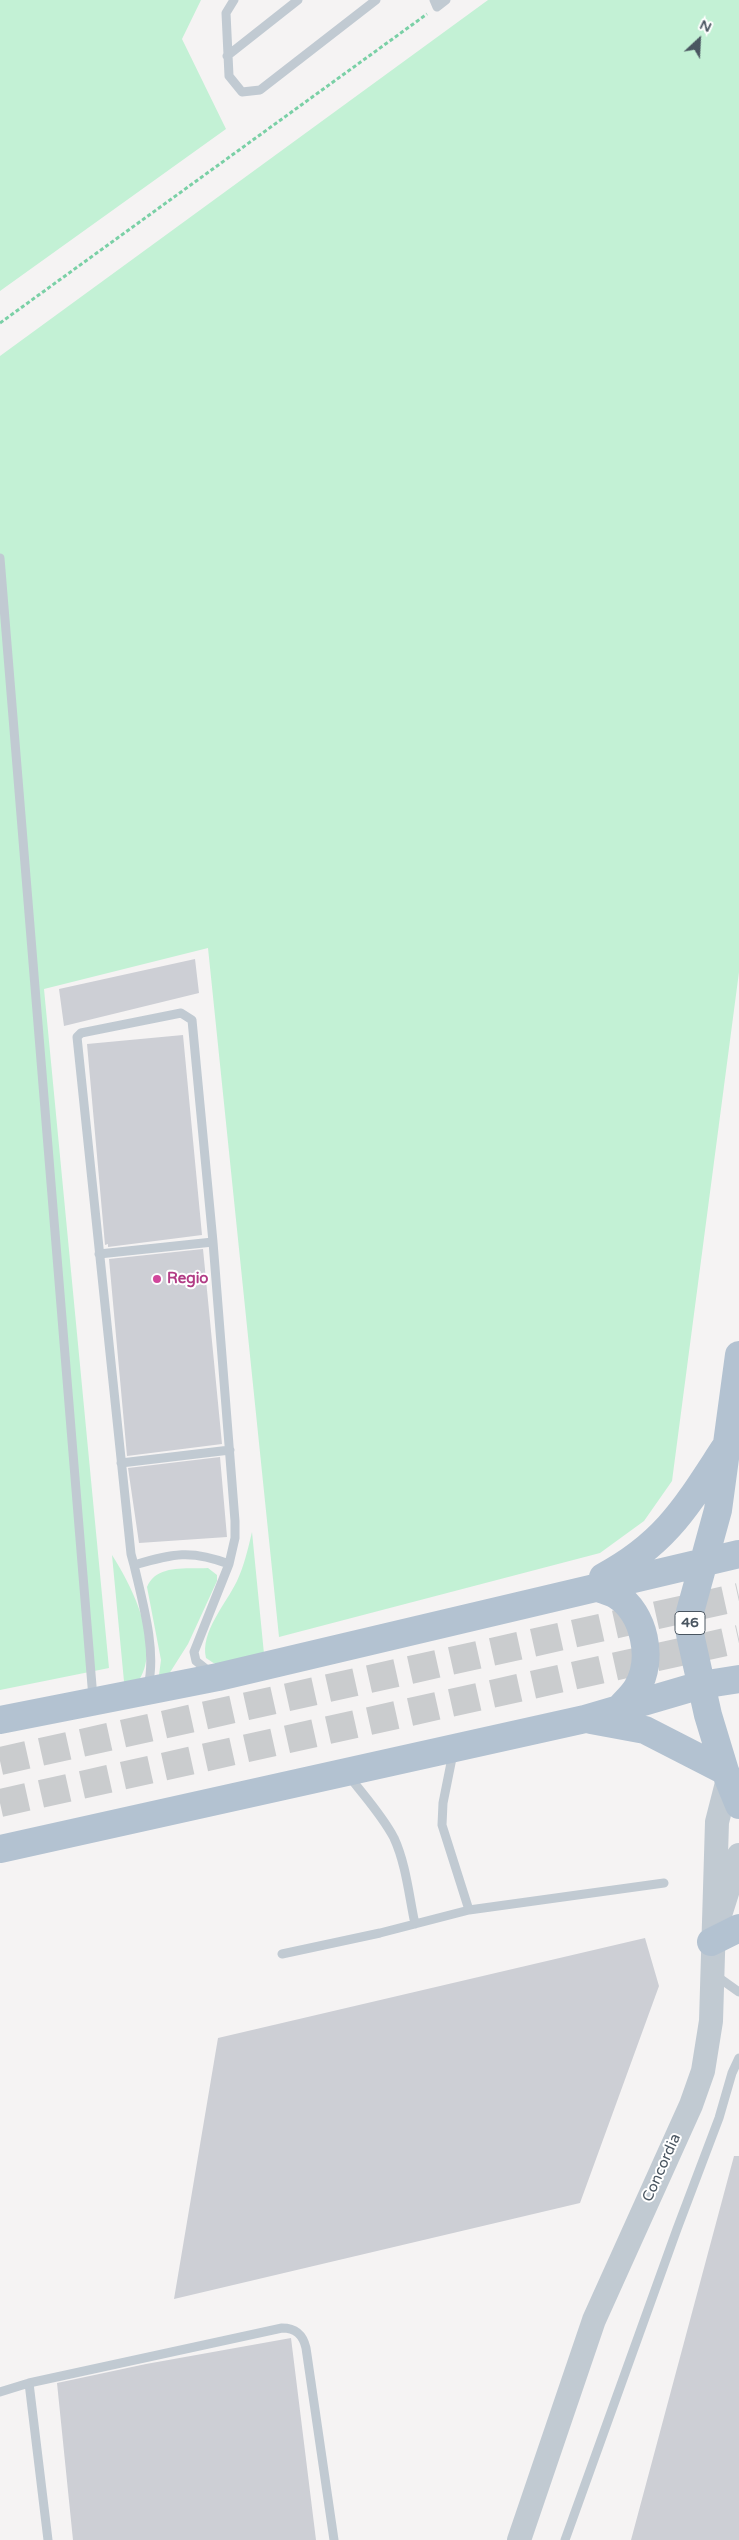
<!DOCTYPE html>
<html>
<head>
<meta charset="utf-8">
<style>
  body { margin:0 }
  #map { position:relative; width:739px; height:2540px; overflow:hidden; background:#f5f3f3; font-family:"Varela Round",sans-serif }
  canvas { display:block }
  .north { position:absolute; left:674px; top:15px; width:50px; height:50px; -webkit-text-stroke:4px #fff; paint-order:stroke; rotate:25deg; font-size:14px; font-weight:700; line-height:20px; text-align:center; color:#4a5661 }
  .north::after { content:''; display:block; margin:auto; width:18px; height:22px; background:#4a5661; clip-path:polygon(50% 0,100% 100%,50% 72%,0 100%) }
</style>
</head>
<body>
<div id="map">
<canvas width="739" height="2540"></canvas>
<div class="north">N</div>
</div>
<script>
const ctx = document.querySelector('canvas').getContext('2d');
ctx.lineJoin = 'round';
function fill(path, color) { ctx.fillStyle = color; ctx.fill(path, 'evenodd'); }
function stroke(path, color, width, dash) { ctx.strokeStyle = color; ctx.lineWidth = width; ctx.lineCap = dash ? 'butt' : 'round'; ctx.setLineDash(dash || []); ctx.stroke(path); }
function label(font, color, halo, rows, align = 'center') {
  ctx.font = font + ' "Varela Round",sans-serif'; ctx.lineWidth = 4; ctx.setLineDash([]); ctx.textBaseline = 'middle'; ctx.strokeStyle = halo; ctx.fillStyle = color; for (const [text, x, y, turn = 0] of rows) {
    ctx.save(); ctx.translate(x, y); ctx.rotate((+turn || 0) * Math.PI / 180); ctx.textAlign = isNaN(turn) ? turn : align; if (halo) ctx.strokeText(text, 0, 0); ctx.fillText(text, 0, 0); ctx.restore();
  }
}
fill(new Path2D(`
  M0,0h201l-19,39 44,90 -226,162z
  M488,0h251v972l-67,509 -28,40 -44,32 -321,84 -71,-689 -164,41 65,679 -109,22v-1334z
  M252,1532l13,132h-50l-9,-6c-6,-26 20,-54 31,-77 7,-15 11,-32 15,-49z
  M112,1555c18,28 43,78 33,111 -2,9 -8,17 -12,25l-8,1z
  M208,1568l9,7v6l-29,63 -19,30 -10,1 2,-15 -14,-73c9,-23 40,-18 61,-19z`), '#c3f1d5');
fill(new Path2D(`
  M195,959l4,34 -135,33 -5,-37z
  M183,1035l19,200 -94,12v-3l-3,1 -18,-201z
  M203,1249l19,195 -95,12 -18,-197z
  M220,1457l7,80 -88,6 -11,-75z
  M645,1938l14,48 -79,217 -406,96 44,-261z
  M734,2156h5v384h-108z
  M291,2338l25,202h-243l-16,-157 89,-19z`), '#cdcfd5');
stroke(new Path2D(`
  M0,1761l739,-164
  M0,1803l739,-164`), '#caccce', 28, [28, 14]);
stroke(new Path2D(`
  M0,323l427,-309`), '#7ad0a6', 3, [4, 2.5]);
stroke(new Path2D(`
  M234,0l-8,13 3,63 13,16 18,-2 116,-90
  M434,0l3,7 9,-7
  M227,56l71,-56
  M0,558l93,1140
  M99,1254l114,-12
  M121,1463l109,-13
  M134,1565l-3,-11 -54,-517 4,-4 100,-20 11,7 21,222 22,279v17l-6,26
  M148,1686c9,-35 -6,-86 -14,-121 39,-11 56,-16 95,-1l-35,88 2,9 15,12
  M453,1753l-10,50 -1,22 27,85
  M349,1776c15,20 33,39 45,62 12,26 15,58 21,86
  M282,1954l98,-21 89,-23 195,-27
  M715,1975l24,17
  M29,2383l19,157
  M0,2392l29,-9 253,-55c14,0 21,7 24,20l28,192
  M565,2540l112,-311 42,-111 13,-45 7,-15`), '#c1cad2', 9);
stroke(new Path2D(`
  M721,1912l18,-57
  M519,2540l75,-220 97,-215 12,-34 8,-50 6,-199 11,-43`), '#c1cad2', 24);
stroke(new Path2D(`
  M739,1355l-21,155 -28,102v22l18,81 17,56 14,34
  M603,1577c63,-34 83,-70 121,-128
  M598,1588c5,2 13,4 18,7 29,18 38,65 21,93 -5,8 -12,14 -18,21
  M0,1720l218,-43 521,-123
  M591,1720l54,10 80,41
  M0,1849l585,-130 116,-34 38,-6
  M711,1942l28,-14`), '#b3c2d1', 28);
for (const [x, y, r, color] of [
  [157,1279,5,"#d1479c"]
]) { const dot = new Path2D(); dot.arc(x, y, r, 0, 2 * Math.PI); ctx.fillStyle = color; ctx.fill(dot); stroke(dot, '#fff', 2); }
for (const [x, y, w] of [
  [690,1623,30]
]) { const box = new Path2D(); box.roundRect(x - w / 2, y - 11.5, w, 23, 4); ctx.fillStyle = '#fff'; ctx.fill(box); stroke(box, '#4a5661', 1); }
label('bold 14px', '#4a5661', null, [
  ["46",690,1623]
]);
label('bold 15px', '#b23c85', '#fff', [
  ["Regio",167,1279]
], 'left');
label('15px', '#4a5661', '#fff', [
  ["Concordia",662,2168,-66]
]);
</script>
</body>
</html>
